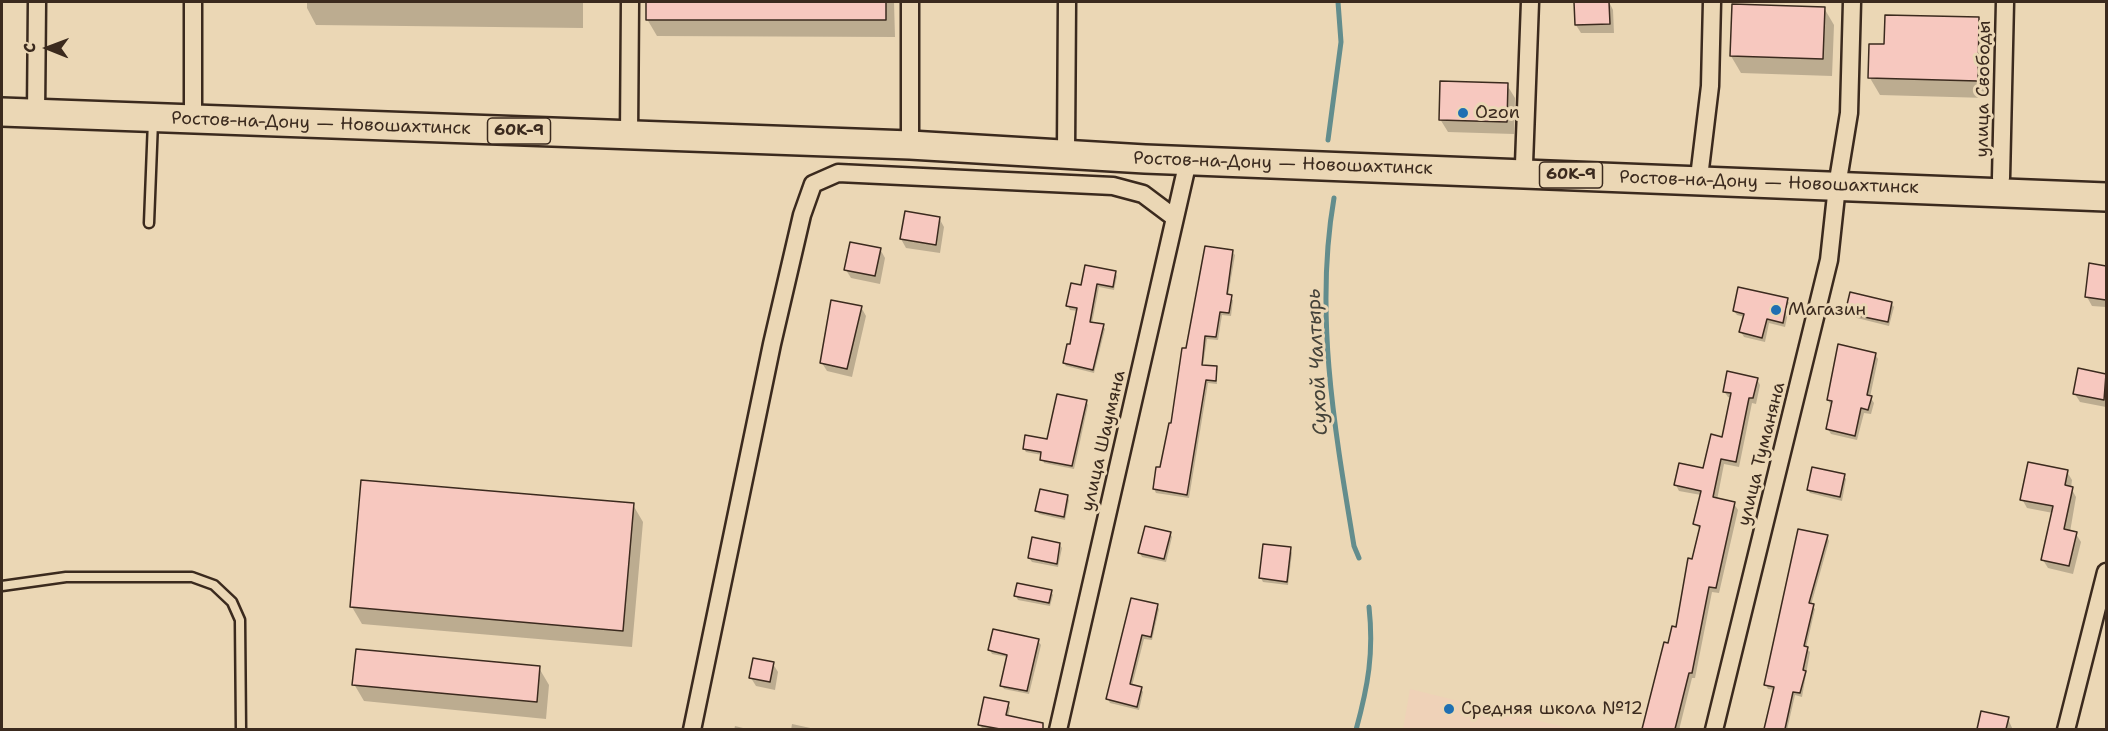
<!DOCTYPE html>
<html>
<head>
<meta charset="utf-8">
<style>
  body { margin:0 }
  #map { position:relative; width:2108px; height:731px; overflow:hidden; background:#ebd7b5; font-family:"Shantell Sans",sans-serif }
  canvas { display:block }
  .frame { position:absolute; inset:0; border:3px solid #3b2a1e; pointer-events:none }
  .north { position:absolute; left:18px; top:18px; width:60px; height:60px; -webkit-text-stroke:4px #ebd7b5; paint-order:stroke; rotate:271deg; font-size:16px; font-weight:700; line-height:24px; text-align:center; color:#3b2a1e }
  .north::after { content:''; display:block; margin:auto; width:21px; height:27px; background:#3b2a1e; clip-path:polygon(50% 0,100% 100%,50% 72%,0 100%) }
</style>
</head>
<body>
<div id="map">
<canvas width="2108" height="731"></canvas>
<div class="frame"></div>
<div class="north">С</div>
</div>
<script>
const ctx = document.querySelector('canvas').getContext('2d');
ctx.lineJoin = 'round';
function fill(path, color) { ctx.fillStyle = color; ctx.fill(path, 'evenodd'); }
function stroke(path, color, width, dash) { ctx.strokeStyle = color; ctx.lineWidth = width; ctx.lineCap = dash ? 'butt' : 'round'; ctx.setLineDash(dash || []); ctx.stroke(path); }
function label(font, color, halo, rows, align = 'center') {
  ctx.font = font + ' "Shantell Sans",sans-serif'; ctx.lineWidth = 6; ctx.setLineDash([]); ctx.textBaseline = 'middle'; ctx.strokeStyle = halo; ctx.fillStyle = color; for (const [text, x, y, turn = 0] of rows) {
    ctx.save(); ctx.translate(x, y); ctx.rotate((+turn || 0) * Math.PI / 180); ctx.textAlign = isNaN(turn) ? turn : align; if (halo) ctx.strokeText(text, 0, 0); ctx.fillText(text, 0, 0); ctx.restore();
  }
}
fill(new Path2D(`
  M1410,689l162,40h-169z`), '#efd2b8');
fill(new Path2D(`
  M307,2h276v26l-267,-3 -9,-17z
  M647,2h247l1,35 -238,-1 -10,-17z
  M1576,2h33l4,8 1,23h-33l-5,-8z
  M1824,8l10,17 -2,51 -91,-3 -10,-17z
  M1978,19l10,17 -1,62 -107,-3 -10,-17v-32h15z
  M1507,85l8,13 -1,36 -66,-2 -8,-13z
  M939,218l5,9 -4,26 -34,-5 -5,-9z
  M880,249l5,9 -5,26 -29,-6 -5,-8z
  M1232,252l3,3 -7,41 5,4 -2,16 -9,-1 -4,25 -11,-1 -4,27 13,2 1,16 -9,-1 -19,115 -33,-5 -2,-4 3,-21 4,1 12,-44 14,-75z
  M2091,265l15,2v40l-14,-1 -5,-9z
  M1115,272l2,4 -3,14 -15,-3 -7,36 11,3 2,3 -11,44 -28,-7 -2,-3 7,-17 7,-35 -8,-1 -2,-4 14,-19z
  M1787,300l3,4 -5,23 -16,-4 -4,19 -21,-5 -3,-5 4,-15 -8,-2 -3,-4z
  M1891,303l3,4 -5,19 -40,-10 -2,-3z
  M861,307l5,9 -14,61 -25,-6 -5,-8z
  M1875,354l3,5 -8,38 4,6 -3,11 -7,-1 -7,27 -26,-6 -3,-5 3,-24 -3,-5z
  M2079,370l27,5v32l-26,-5 -5,-8z
  M1757,379l3,6 -4,19 -4,-1 -13,64 -15,-3 -7,36 17,4 4,6 -19,83 -7,-1 -17,86h-3l-13,52h-35l21,-86 4,1 8,-16 24,-99 -6,-6 6,-29 -22,-4 -3,-6 28,-16 19,-30 9,-41 -4,-1 -4,-6z
  M1086,401l2,4 -14,64 -30,-6 -2,-8 -16,-3 -2,-3 24,-9z
  M2067,472l5,8 -1,8 5,9 -6,35 6,2 5,8 -8,32 -25,-6 -5,-8 10,-47 -26,-5 -5,-9z
  M1844,476l2,3 -4,22 -32,-8 -2,-3z
  M1067,496l2,4 -4,20 -26,-6 -2,-4z
  M633,505l10,17 -11,125 -270,-23 -10,-17z
  M1170,533l2,4 -6,25 -24,-5 -2,-4z
  M1827,537l2,4 -18,64 4,4 -9,39 4,4 -8,45 -7,-2 -8,35h-21l9,-40 -7,-1 -2,-4z
  M1059,544l3,4 -4,19 -26,-5 -3,-4z
  M1290,549l2,4 -4,32 -25,-3 -2,-4z
  M1051,592l2,3 -3,11 -32,-6 -2,-4z
  M1157,605l2,4 -7,31 -8,-1 -12,47 9,2 2,4 -4,18 -29,-7 -2,-4z
  M1038,641l3,4 -12,49 -25,-5 -2,-4 6,-28 -16,-3 -2,-4z
  M773,664l5,8 -3,18 -19,-4 -5,-8z
  M539,668l10,17 -3,34 -182,-18 -10,-17z
  M1008,704l2,4 -2,9 13,6 -1,7 -38,-2 -3,-4z
  M1982,712l26,7 5,11h-35z
  M792,724l23,5 1,1h-25z
  M735,726l16,4h-17z`), '#0003');
stroke(new Path2D(`
  M1328,140l13,-98 -3,-40
  M1334,198c-20,115 1,234 20,348l5,12
  M1356,730c12,-44 18,-77 13,-123`), '#638d8d', 5);
const building = new Path2D(`
  M646,2h240v18h-240z
  M1574,2h35l1,22 -35,1z
  M1732,4l93,3 -2,52 -93,-3z
  M1885,15l94,2 -1,64 -110,-3 1,-34h15z
  M1440,81l68,2 -1,39 -68,-2z
  M905,211l35,6 -4,28 -36,-6z
  M850,242l31,6 -6,28 -31,-6z
  M1205,246l28,4 -6,44 5,1 -3,18 -9,-1 -4,25 -11,-1 -3,29 15,1 -1,15 -10,-1 -19,115 -34,-6 3,-22h4l9,-44h2l11,-75h4z
  M2089,263l17,3v34l-21,-3z
  M1085,265l31,6 -3,16 -16,-3 -7,38 14,2 -11,46 -30,-7 4,-19h3l7,-36 -11,-2 5,-23 10,2z
  M1738,287l50,11 -5,25 -16,-4 -5,19 -23,-6 5,-18 -11,-3z
  M1850,292l42,10 -4,20 -43,-9z
  M831,300l31,6 -15,63 -27,-6z
  M1838,344l38,9 -9,42 5,1 -4,14 -7,-2 -6,28 -29,-7 6,-28 -5,-1z
  M2078,368l28,6 -2,26 -31,-6z
  M1727,371l31,7 -5,20h-4l-13,64 -15,-3 -8,38 22,5 -19,86 -7,-1 -17,86h-3l-14,56h-33l22,-87 4,1 4,-17 4,1 12,-69 4,1 8,-33 -7,-2 8,-33 -27,-6 5,-22 24,5 8,-34 11,3 9,-44 -8,-1z
  M1057,394l30,6 -15,66 -32,-6 1,-8 -18,-3 2,-14 22,4z
  M2028,462l40,8 -3,15 8,2 -9,42 13,3 -8,34 -28,-6 12,-54 -33,-6z
  M1812,467l33,7 -5,23 -33,-7z
  M361,480l273,23 -11,128 -273,-24z
  M1040,489l28,6 -4,22 -29,-6z
  M1145,526l26,6 -7,27 -26,-6z
  M1798,529l30,6 -19,68 5,1 -10,42 4,1 -5,23 3,1 -6,22 -7,-1 -8,37h-21l10,-42 -10,-2z
  M1032,537l28,6 -3,21 -29,-6z
  M1263,544l28,3 -4,35 -28,-4z
  M1017,583l35,7 -3,13 -35,-7z
  M1131,598l27,6 -7,33 -9,-2 -12,49 12,3 -5,20 -31,-8z
  M993,629l46,10 -12,52 -27,-5 7,-31 -19,-5z
  M356,649l184,17 -3,36 -185,-17z
  M753,658l21,4 -4,20 -21,-4z
  M984,697l25,5 -3,13 37,8v6h-43l-22,-4z
  M1981,711l28,6 -3,12h-29z`);
fill(building, '#f7c8bf');
stroke(building, '#3b2a1e', 1.5);
const lane = new Path2D(`
  M149,223l4,-102
  M2,586l64,-9h126l22,8 18,17 8,18 1,110`);
const street = new Path2D(`
  M910,2v143
  M36,114l1,-112
  M193,119v-117
  M629,136l1,-134
  M1066,150l1,-148
  M1524,164l6,-162
  M1700,169l10,-83 2,-84
  M1839,174l10,-61 3,-111
  M2001,178l4,-176
  M692,730l80,-386 30,-129 11,-31 25,-11 275,13 30,8 32,24
  M1058,730l130,-569
  M1714,730l115,-470 8,-74
  M2066,730l40,-158`);
const primary = new Path2D(`
  M2,112l908,33 235,14 961,38`);
stroke(lane, '#3b2a1e', 13);
stroke(street, '#3b2a1e', 21);
stroke(primary, '#3b2a1e', 32);
stroke(lane, '#ebd7b5', 8);
stroke(street, '#ebd7b5', 16);
stroke(primary, '#ebd7b5', 27);
for (const [x, y, r, color] of [
  [1463,113,6,"#1f6fb2"],
  [1776,310,6,"#1f6fb2"],
  [1449,709,6,"#1f6fb2"]
]) { const dot = new Path2D(); dot.arc(x, y, r, 0, 2 * Math.PI); ctx.fillStyle = color; ctx.fill(dot); stroke(dot, '#ebd7b5', 2); }
for (const [x, y, w] of [
  [519,131,63],
  [1571,175,63]
]) { const box = new Path2D(); box.roundRect(x - w / 2, y - 13, w, 26, 4.5); ctx.fillStyle = '#ebd7b5'; ctx.fill(box); stroke(box, '#3b2a1e', 1.5); }
label('bold 16px', '#3b2a1e', null, [
  ["60К-9",519,131],
  ["60К-9",1571,175]
]);
label('18px', '#3b2a1e', '#ebd7b5', [
  ["улица Свободы",1984,89,-89],
  ["Ростов-на-Дону — Новошахтинск",321,124,2],
  ["Ростов-на-Дону — Новошахтинск",1283,164,2],
  ["Ростов-на-Дону — Новошахтинск",1769,183,2],
  ["улица Шаумяна",1104,441,-77],
  ["улица Туманяна",1762,454,-76]
]);
label('18px', '#3b2a1e', '#ebd7b5', [
  ["Ozon",1475,113],
  ["Магазин",1788,310],
  ["Средняя школа №12",1461,709]
], 'left');
label('italic 20px', '#45433a', '#ebd7b5', [
  ["Сухой Чалтырь",1318,362,-93]
]);
</script>
</body>
</html>
